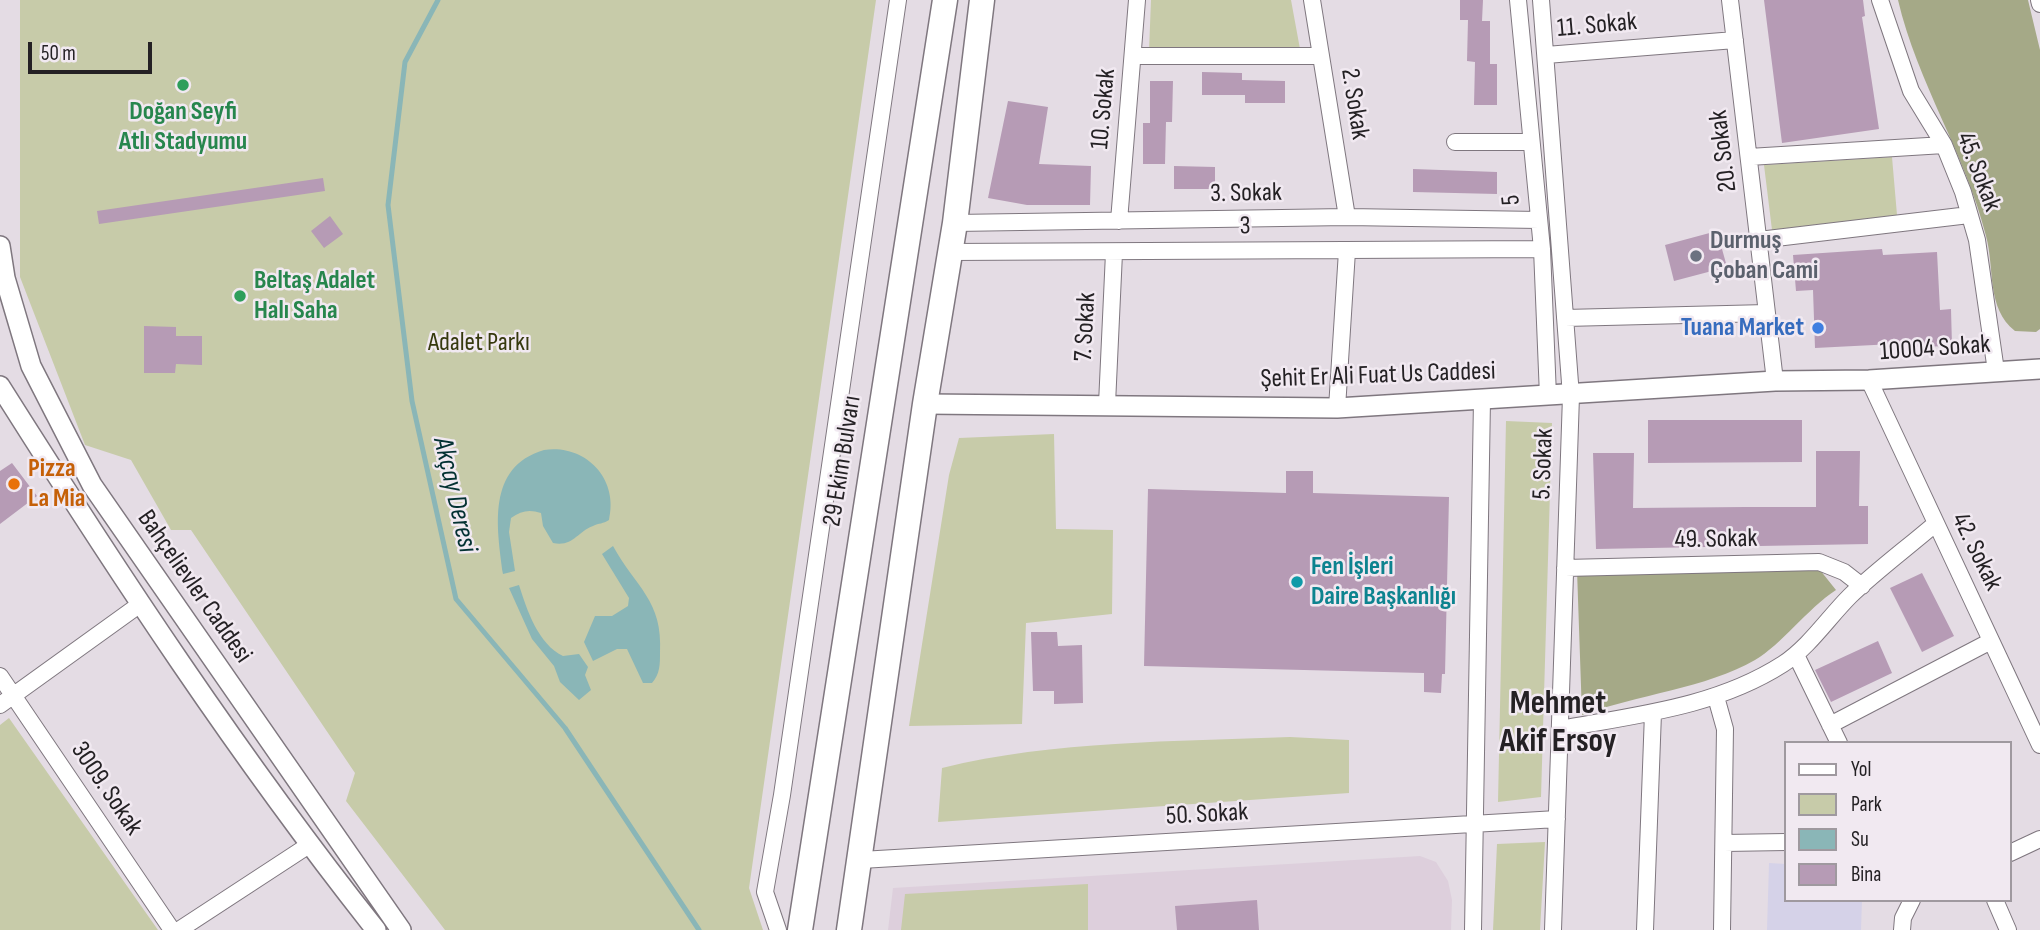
<!DOCTYPE html>
<html>
<head>
<meta charset="utf-8">
<style>
  body { margin:0 }
  #map { position:relative; width:2040px; height:930px; overflow:hidden; background:#e4dce4; font-family:"Sofia Sans Condensed",sans-serif }
  canvas { display:block }
  .legend { position:absolute; left:1784px; top:741px; width:228px; height:161px; box-sizing:border-box; background:#f1e9f1; border:2px solid #9f999f; margin:0; padding:9px 12px; list-style:none; font-size:21px; color:#242124 }
  .legend li { display:flex; align-items:center; gap:14px; height:35px }
  .legend b { width:35px; border:2px solid #9f999f }
  .scale { position:absolute; left:28px; top:42px; width:124px; height:32px; box-sizing:border-box; border:4px solid #242124; border-top:0; padding-left:9px; font-size:21px; line-height:24px; white-space:nowrap; color:#242124; -webkit-text-stroke:5px #f1e9f1; paint-order:stroke }
</style>
</head>
<body>
<div id="map">
<canvas width="2040" height="930"></canvas>
<ul class="legend">
<li><b style="height:9px;background:#fff"></b>Yol</li>
<li><b style="height:19px;background:#c7cba9"></b>Park</li>
<li><b style="height:19px;background:#8ab6b7"></b>Su</li>
<li><b style="height:19px;background:#b69bb5"></b>Bina</li>
</ul>
<div class="scale">50 m</div>
</div>
<script>
const ctx = document.querySelector('canvas').getContext('2d');
ctx.lineJoin = 'round';
function fill(path, color) { ctx.fillStyle = color; ctx.fill(path, 'evenodd'); }
function stroke(path, color, width, dash) { ctx.strokeStyle = color; ctx.lineWidth = width; ctx.lineCap = dash ? 'butt' : 'round'; ctx.setLineDash(dash || []); ctx.stroke(path); }
function label(font, color, halo, rows, align = 'center') {
  ctx.font = font + ' "Sofia Sans Condensed",sans-serif'; ctx.lineWidth = 5; ctx.setLineDash([]); ctx.textBaseline = 'middle'; ctx.strokeStyle = halo; ctx.fillStyle = color; for (const [text, x, y, turn = 0] of rows) {
    ctx.save(); ctx.translate(x, y); ctx.rotate((+turn || 0) * Math.PI / 180); ctx.textAlign = isNaN(turn) ? turn : align; if (halo) ctx.strokeText(text, 0, 0); ctx.fillText(text, 0, 0); ctx.restore();
  }
}
fill(new Path2D(`
  M1769,863l17,1v36h76l-1,30h-94z`), '#d5d2e8');
fill(new Path2D(`
  M1420,856l16,6 12,19 4,19 -1,30h-563l5,-42z`), '#ddcfdc');
fill(new Path2D(`
  M20,0h856l-127,888 14,42h-318l-99,-129 9,-28 -164,-243h-20l-40,-70 -46,-15 -65,-168z
  M1151,0h140l9,49 -151,2z
  M1892,157l5,58 -125,15 -8,-65z
  M1506,421l46,2 -11,374 -43,5z
  M1054,434l2,95 57,1 -1,84 -86,9 -4,101 -113,2 40,-251 10,-37z
  M9,718l149,212h-158v-205z
  M1290,737l59,3v53l-411,29 4,-54c113,-28 233,-26 348,-31z
  M1545,842l-5,88h-47l4,-86z
  M1088,884v46h-187l4,-36z`), '#c7cba9');
fill(new Path2D(`
  M1898,0h130l12,50v279l-4,3 -21,-1c-29,-23 -20,-62 -29,-95 -20,-81 -69,-154 -88,-236z
  M1577,570h243l16,20c-29,19 -55,55 -81,70 -48,28 -119,35 -173,55z`), '#a5a987');
fill(new Path2D(`
  M544,450c41,-6 75,28 65,70 -6,4 -10,3 -16,6 -16,6 -20,21 -40,17l-10,-17 -2,-13c-12,-4 -20,-2 -30,5l-2,14 6,39 -12,3c-6,-46 -17,-107 41,-124z
  M613,546c23,42 50,54 47,107 0,11 0,21 -8,30h-9l-16,-34h-10l-24,12 -9,-19 11,-26h17l16,-10 1,-8 -27,-44z
  M519,585c8,25 19,59 44,71l16,-2 9,13 -3,8 6,15 -12,10 -19,-18 -6,-16 -22,-27 -23,-51z`), '#8ab6b7');
stroke(new Path2D(`
  M438,0l-33,62 -17,143 24,196 44,198 109,129 134,202`), '#8ab6b7', 5);
fill(new Path2D(`
  M1460,0h23l-1,21h8v43h7v41h-23l1,-43 -8,-1 1,-41h-8z
  M1764,0h99l2,16 -3,1 17,112 -97,14z
  M1202,72l40,1v7l43,1v22h-40v-8h-43z
  M1150,81h23l-1,41h-6l-1,42h-22v-41h7z
  M1008,101l40,6 -9,57 52,2 -1,39h-63l-39,-7z
  M1174,166l41,1v22h-41z
  M1413,169l84,3v22l-84,-2z
  M323,178l2,13 -226,33 -2,-13z
  M330,216l13,18 -19,14 -13,-17z
  M1717,231l10,36 -53,14 -9,-36z
  M1882,249l1,6 54,-3 3,58 11,-1 1,37 -39,1v-4l-98,5 -2,-58 -17,1 -3,-36z
  M144,326l32,1v9h26v29l-26,-1 -1,9h-31z
  M1648,420h154v42l-154,1z
  M1816,451h44l-1,55h9v38l-272,5 -3,-96h41l-1,55 113,-1h70z
  M12,463l25,33 -37,28v-53z
  M1286,471h27v22l136,4 -4,177h-3l-1,19 -17,-1v-19l-280,-7 4,-177 138,4z
  M1922,573l32,63 -32,16 -32,-64z
  M1031,632h26l1,14 24,-1 1,58 -29,1v-13h-21z
  M1878,641l14,32 -61,29 -16,-32z
  M1257,900l2,30h-82l-2,-24z`), '#b69bb5');
const minor = new Path2D(`
  M1312,0l35,217
  M1518,0l24,249 6,147
  M1541,0l30,396 -18,534
  M1730,0l45,381
  M1880,0l31,91 33,54 19,47 14,48 19,131
  M2039,0l1,4
  M1546,55l189,-15
  M1133,56h188
  M1455,142h76
  M1749,157l195,-12
  M1119,221l18,-221
  M955,223l392,-6 192,3
  M1759,240l210,-25
  M950,252l592,-3
  M1565,318l202,-5
  M1869,380l171,365
  M1107,404l7,-151
  M1337,408l10,-157
  M1565,568l254,-6 25,10 18,14
  M1796,655l43,88
  M0,676l172,254
  M1716,697l9,32 -3,201
  M0,705l139,-100
  M1830,725l161,-84
  M1560,729c76,-14 156,-22 223,-65 26,-17 45,-46 67,-68 26,-25 57,-48 85,-72
  M1724,843l62,-1
  M2010,853l30,-14
  M861,860l696,-41
  M1995,900l13,30
  M179,930l130,-85
  M778,930l-13,-38 17,-97 116,-795
  M1473,930l9,-530
  M1645,930l8,-217
  M1902,930l1,-12 9,-18`);
const tertiary = new Path2D(`
  M0,246l5,32 26,88 61,119 309,445
  M0,386c118,187 239,371 376,544
  M925,404l412,4 438,-27 94,-1 171,-11`);
const primary = new Path2D(`
  M800,930l145,-930
  M849,930l76,-526 30,-181 27,-223`);
stroke(minor, '#7f777f', 18);
stroke(tertiary, '#7f777f', 22);
stroke(primary, '#7f777f', 27);
stroke(minor, '#fff', 16);
stroke(tertiary, '#fff', 19);
stroke(primary, '#fff', 24);
for (const [x, y, r, color] of [
  [183,85,7,"#2e9e5b"],
  [1696,256,7,"#6b7280"],
  [240,296,7,"#2e9e5b"],
  [1818,328,7,"#3f7fe0"],
  [14,484,7,"#e8710a"],
  [1297,582,7,"#0f9aa8"]
]) { const dot = new Path2D(); dot.arc(x, y, r, 0, 2 * Math.PI); ctx.fillStyle = color; ctx.fill(dot); stroke(dot, '#f1e9f1', 2.5); }
label('26px', '#242124', '#f1e9f1', [
  ["11. Sokak",1597,26,-5],
  ["2. Sokak",1354,104,81],
  ["10. Sokak",1104,109,-85],
  ["20. Sokak",1724,151,-97],
  ["45. Sokak",1978,172,69],
  ["3. Sokak",1246,194,-1],
  ["5",1512,200,-96],
  ["3",1245,227,-1],
  ["7. Sokak",1086,327,-87],
  ["10004 Sokak",1935,349,-4],
  ["Şehit Er Ali Fuat Us Caddesi",1378,376,-2],
  ["29 Ekim Bulvarı",843,461,-81],
  ["5. Sokak",1544,464,-88],
  ["49. Sokak",1716,540,-1],
  ["42. Sokak",1976,552,64],
  ["Bahçelievler Caddesi",194,587,55],
  ["3009. Sokak",106,789,56],
  ["50. Sokak",1207,815,-3]
]);
label('bold 26px', '#27864d', '#f1e9f1', [
  ["Doğan Seyfi",183,112],
  ["Atlı Stadyumu",183,142],
  ["Beltaş Adalet",254,281,"left"],
  ["Halı Saha",254,311,"left"]
]);
label('bold 26px', '#5b616d', '#f1e9f1', [
  ["Durmuş",1710,241],
  ["Çoban Cami",1710,271]
], 'left');
label('bold 26px', '#366cbe', '#f1e9f1', [
  ["Tuana Market",1804,328]
], 'right');
label('26px', '#36390e', '#f1e9f1', [
  ["Adalet Parkı",479,343]
]);
label('bold 26px', '#c56008', '#f1e9f1', [
  ["Pizza",28,469],
  ["La Mia",28,499]
], 'left');
label('bold 26px', '#0d838f', '#f1e9f1', [
  ["Fen İşleri",1311,567],
  ["Daire Başkanlığı",1311,597]
], 'left');
label('italic 28px', '#033132', '#f1e9f1', [
  ["Akçay Deresi",454,495,77]
]);
label('bold 33px', '#242124', '#f1e9f1', [
  ["Mehmet",1558,705],
  ["Akif Ersoy",1558,743]
]);
</script>
</body>
</html>
